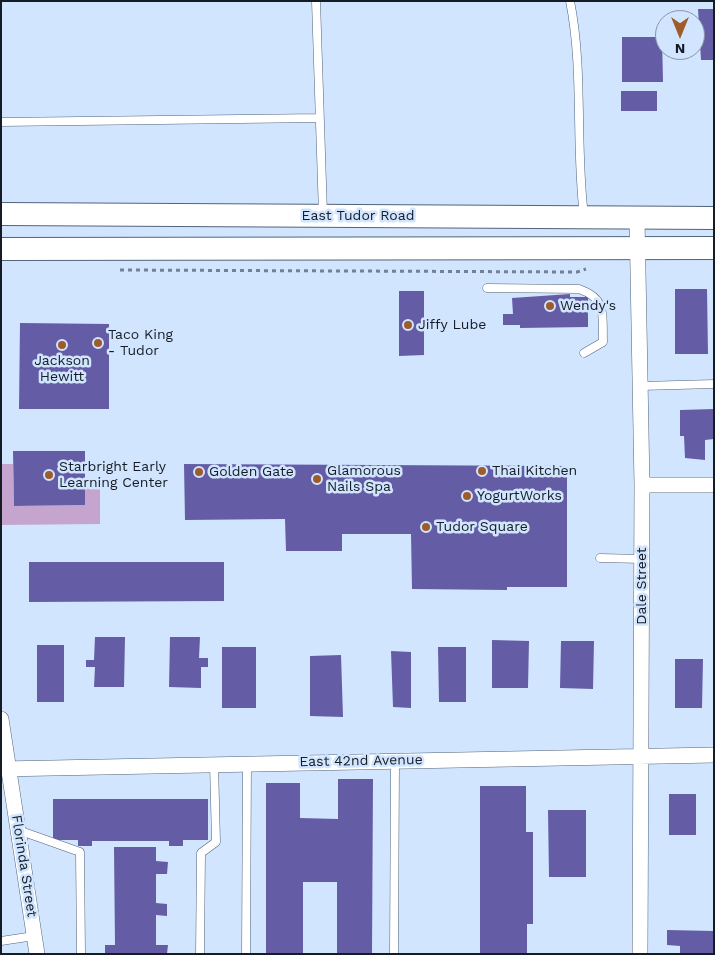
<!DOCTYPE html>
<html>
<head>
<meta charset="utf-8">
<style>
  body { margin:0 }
  #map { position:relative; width:715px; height:955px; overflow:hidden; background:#d1e5ff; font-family:"Work Sans",sans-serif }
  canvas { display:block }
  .frame { position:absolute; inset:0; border:2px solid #151c25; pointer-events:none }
  .north { position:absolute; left:655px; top:10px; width:50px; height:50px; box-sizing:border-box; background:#d1e5ff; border:1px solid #8695a8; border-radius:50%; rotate:180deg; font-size:14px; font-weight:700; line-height:20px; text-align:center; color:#151c25 }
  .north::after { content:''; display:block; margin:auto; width:18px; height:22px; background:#9e5c2a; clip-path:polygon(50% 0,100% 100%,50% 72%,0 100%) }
</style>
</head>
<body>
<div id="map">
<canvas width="715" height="955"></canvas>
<div class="frame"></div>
<div class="north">N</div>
</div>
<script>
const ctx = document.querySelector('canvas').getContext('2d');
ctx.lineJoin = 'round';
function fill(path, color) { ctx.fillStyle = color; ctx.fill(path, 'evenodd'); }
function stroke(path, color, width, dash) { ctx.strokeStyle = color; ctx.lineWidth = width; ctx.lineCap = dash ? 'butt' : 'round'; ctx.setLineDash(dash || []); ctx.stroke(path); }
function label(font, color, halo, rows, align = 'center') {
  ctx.font = font + ' "Work Sans",sans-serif'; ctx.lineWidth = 5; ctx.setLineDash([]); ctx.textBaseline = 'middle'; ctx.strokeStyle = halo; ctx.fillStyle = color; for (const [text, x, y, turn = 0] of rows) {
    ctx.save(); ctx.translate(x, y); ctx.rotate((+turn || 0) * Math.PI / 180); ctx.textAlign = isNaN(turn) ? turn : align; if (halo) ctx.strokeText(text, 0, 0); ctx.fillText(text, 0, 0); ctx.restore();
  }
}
fill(new Path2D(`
  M1,464h12l1,42 71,-1v-19l15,-1v39l-99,1z`), '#c5a5ce');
fill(new Path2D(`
  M698,9h16v51h-13z
  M622,37h40l1,45h-41z
  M621,91h36v20h-36z
  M675,289h32l1,65h-33z
  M399,291h25v64l-25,1z
  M570,294v3h18v30l-68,1v-3h-17v-11h10l-1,-16z
  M20,323l89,1v85h-90z
  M714,409v30l-9,1v20l-20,-2 -1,-22h-4v-26z
  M13,451h72v54l-71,1z
  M184,464l383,2v121h-60v3l-95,-1 -1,-55h-69v17h-56l-1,-32 -100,1z
  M29,562h195v39l-195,1z
  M95,637h30l-1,50h-30l1,-20h-9v-7h8z
  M170,637h30l-1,21h9v9h-7v21l-32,-1z
  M492,640l37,1 -1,47h-36z
  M561,641h33l-1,48 -33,-1z
  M37,645h27v57h-27z
  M222,647h34v61h-34z
  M438,647h28v55h-27z
  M391,651l20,1v56l-18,-1z
  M341,655l2,62 -33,-1v-60z
  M675,659h28l-1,49h-27z
  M338,779h35l-1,175h-35v-72h-34v72h-37v-171h34v35l38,1z
  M480,786h46v46h7v92h-6v30h-47z
  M669,794h27v41h-27z
  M53,799h155v41h-25v6h-14v-5h-77v5h-14v-6h-25z
  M548,810h38v67h-37z
  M114,847h42v14l12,1 -1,12h-11v29l11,1v12l-11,-1v30h12l-1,9h-62v-9h10z
  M667,930l47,1v23h-34v-8l-13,-1z`), '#645da6');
const service = new Path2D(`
  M316,1l7,213
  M570,1c14,70 5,143 14,215
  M1,122l318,-4
  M487,288l92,1c29,10 23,27 24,53l-19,11
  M641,386l73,-2
  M600,558l42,1
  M18,830l62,22 1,102
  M1,941l33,-5
  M200,954l1,-101 15,-11 -2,-79
  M246,954l1,-191
  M394,954l1,-193`);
const minor = new Path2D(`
  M637,218l5,267 -2,469
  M642,485h72
  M1,719l36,235
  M1,769l713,-14`);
const primary = new Path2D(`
  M1,214l713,4
  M1,249l713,-1`);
stroke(service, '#52647a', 9);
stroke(minor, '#52647a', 16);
stroke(primary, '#52647a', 24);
stroke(new Path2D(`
  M120,270l457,2 9,-3`), '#748193', 3, [4, 4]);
stroke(service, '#fff', 8);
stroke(minor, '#fff', 15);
stroke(primary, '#fff', 22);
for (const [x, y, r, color] of [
  [550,306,5,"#9e5c2a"],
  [408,325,5,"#9e5c2a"],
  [98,343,5,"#9e5c2a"],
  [62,345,5,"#9e5c2a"],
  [482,471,5,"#9e5c2a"],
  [199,472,5,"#9e5c2a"],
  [49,475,5,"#9e5c2a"],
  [317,479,5,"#9e5c2a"],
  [467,496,5,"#9e5c2a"],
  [426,527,5,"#9e5c2a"]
]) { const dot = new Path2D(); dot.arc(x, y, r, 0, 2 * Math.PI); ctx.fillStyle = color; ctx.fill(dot); stroke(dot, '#d1e5ff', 2); }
label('14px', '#151c25', '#d1e5ff', [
  ["East Tudor Road",358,216],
  ["Dale Street",642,586,-90],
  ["East 42nd Avenue",361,761,-1],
  ["Florinda Street",24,866,81]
]);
label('14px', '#151c25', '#d1e5ff', [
  ["Wendy's",560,306],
  ["Jiffy Lube",418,325],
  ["Taco King",108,335],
  ["- Tudor",108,351],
  ["Jackson",62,361,"center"],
  ["Hewitt",62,377,"center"],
  ["Starbright Early",59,467],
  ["Learning Center",59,483],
  ["Glamorous",327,471],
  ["Nails Spa",327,487],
  ["Thai Kitchen",492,471],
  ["Golden Gate",209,472],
  ["YogurtWorks",477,496],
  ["Tudor Square",436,527]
], 'left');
</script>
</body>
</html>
